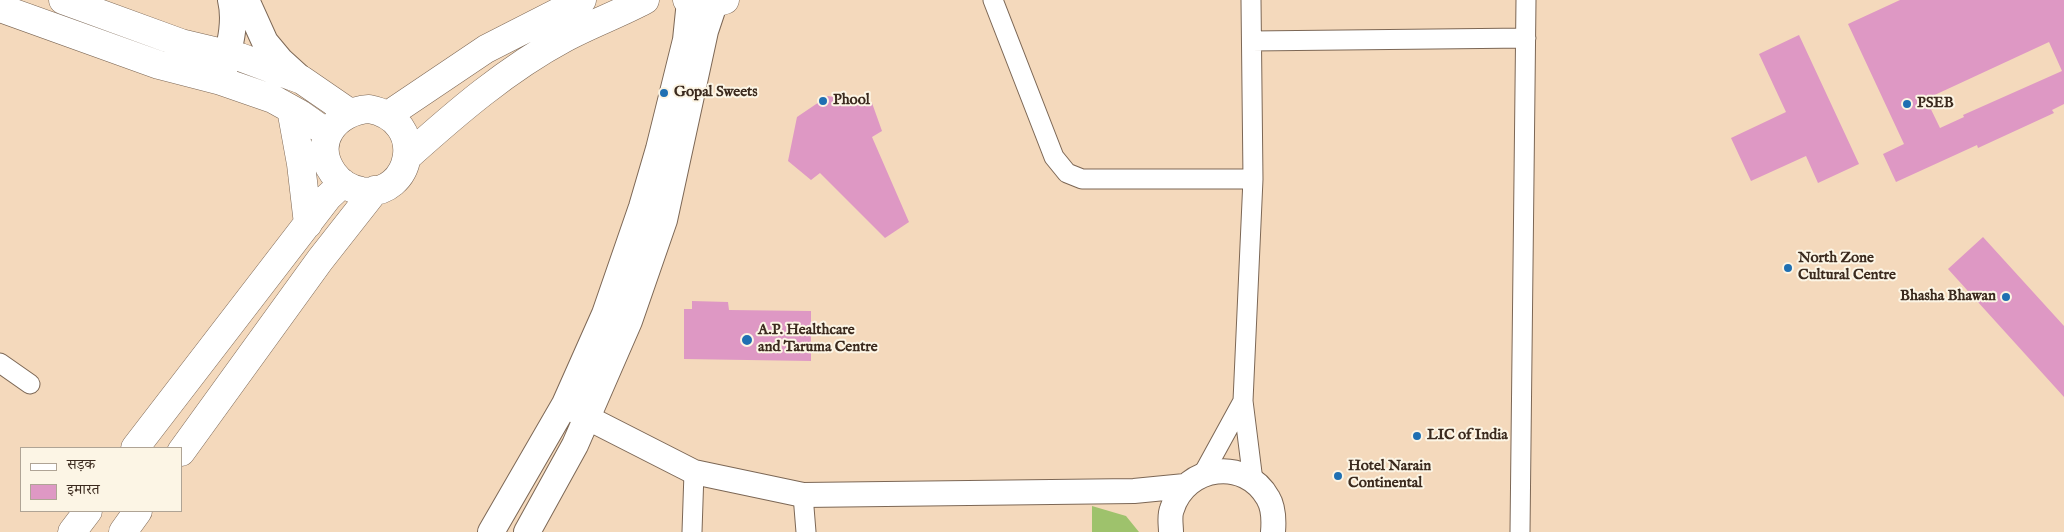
<!DOCTYPE html>
<html>
<head>
<meta charset="utf-8">
<style>
  body { margin:0 }
  #map { position:relative; width:2064px; height:532px; overflow:hidden; background:#f4d9bc; font-family:"IM FELL English","Noto Serif Devanagari",serif }
  canvas { display:block }
  .legend { position:absolute; left:20px; top:447px; width:162px; height:65px; box-sizing:border-box; background:#fcf5e5; border:1px solid #afa495; margin:0; padding:6px 9px; list-style:none; font-size:15px; color:#3b2a1e }
  .legend li { display:flex; align-items:center; gap:10px; height:25px }
  .legend b { width:25px; border:1px solid #afa495 }
</style>
</head>
<body>
<div id="map">
<canvas width="2064" height="532"></canvas>
<ul class="legend">
<li><b style="height:6px;background:#fff"></b>सड़क</li>
<li><b style="height:14px;background:#de98c4"></b>इमारत</li>
</ul>
</div>
<script>
const ctx = document.querySelector('canvas').getContext('2d');
ctx.lineJoin = 'round';
function fill(path, color) { ctx.fillStyle = color; ctx.fill(path, 'evenodd'); }
function stroke(path, color, width, dash) { ctx.strokeStyle = color; ctx.lineWidth = width; ctx.lineCap = dash ? 'butt' : 'round'; ctx.setLineDash(dash || []); ctx.stroke(path); }
function label(font, color, halo, rows, align = 'center') {
  ctx.font = font + ' "IM FELL English",serif'; ctx.lineWidth = 4; ctx.setLineDash([]); ctx.textBaseline = 'middle'; ctx.strokeStyle = halo; ctx.fillStyle = color; for (const [text, x, y, turn = 0] of rows) {
    ctx.save(); ctx.translate(x, y); ctx.rotate((+turn || 0) * Math.PI / 180); ctx.textAlign = isNaN(turn) ? turn : align; if (halo) ctx.strokeText(text, 0, 0); ctx.fillText(text, 0, 0); ctx.restore();
  }
}
fill(new Path2D(`
  M1092,506l34,10 13,16h-47z`), '#9ec26c');
fill(new Path2D(`
  M1900,0h164v104l-12,6 2,3 -76,35 -1,-3 -81,37 -13,-28 21,-10 -56,-120zM2049,42l13,29 -99,44 1,2 -24,11 -14,-29z
  M1799,35l60,129 -41,19 -12,-27 -55,25 -20,-43 55,-26 -27,-58z
  M828,96l44,7 10,28 -10,6 37,85 -24,16 -65,-65 -9,7 -23,-19 9,-44z
  M1983,237l81,89v71l-116,-128z
  M692,301l36,1 1,8 82,1v50l-127,-2v-50h8z`), '#de98c4');
const minor = new Path2D(`
  M993,0l61,157 13,16 15,6h171
  M1251,0l2,179 -10,222 10,80
  M1252,41l274,-3
  M0,363l30,21
  M1203,474l40,-73
  M803,495l3,37
  M692,532l2,-60
  M1520,532l6,-532`);
const tertiary = new Path2D(`
  M570,408l18,10 106,54 109,23 331,-4 51,-5
  M1171,532c0,-7 -2,-16 1,-23 14,-44 73,-52 96,-11 6,10 6,22 5,34`);
const secondary = new Path2D(`
  M246,0l19,42 15,18 22,20
  M223,75c5,-24 14,-50 8,-75
  M491,532l74,-128 40,-90 37,-107 17,-58 27,-109 4,-39
  M527,532l48,-87 54,-124 35,-101 41,-189 9,-27`);
const primary = new Path2D(`
  M63,0l118,43 59,14 62,23 48,33
  M687,0c13,6 25,4 38,0
  M0,8l159,57 62,16 52,18 27,15 27,19
  M291,109l10,55 7,60
  M369,109c60,11 43,89 -7,82 -12,-2 -22,-8 -29,-18 -22,-31 3,-62 36,-64z
  M388,115l98,-66 96,-49
  M407,157c49,-44 100,-88 158,-119 26,-14 54,-24 80,-38
  M135,448l193,-251 15,-14
  M181,452l139,-192 55,-70
  M72,532l16,-21
  M123,532l15,-21`);
stroke(minor, '#7c6755', 21);
stroke(tertiary, '#7c6755', 26);
stroke(secondary, '#7c6755', 28);
stroke(primary, '#7c6755', 29);
stroke(minor, '#fff', 19);
stroke(tertiary, '#fff', 24);
stroke(secondary, '#fff', 26);
stroke(primary, '#fff', 28);
for (const [x, y, r, color] of [
  [664,93,5,"#1f6fb2"],
  [823,101,5,"#1f6fb2"],
  [1907,104,5,"#1f6fb2"],
  [1788,268,5,"#1f6fb2"],
  [2006,297,5,"#1f6fb2"],
  [747,340,6,"#1f6fb2"],
  [1417,436,5,"#1f6fb2"],
  [1338,476,5,"#1f6fb2"]
]) { const dot = new Path2D(); dot.arc(x, y, r, 0, 2 * Math.PI); ctx.fillStyle = color; ctx.fill(dot); stroke(dot, '#fcf5e5', 2); }
label('bold 15px', '#3b2a1e', '#fcf5e5', [
  ["Gopal Sweets",674,93],
  ["Phool",833,101],
  ["PSEB",1917,104],
  ["North Zone",1798,259],
  ["Cultural Centre",1798,276],
  ["Bhasha Bhawan",1996,297,"right"],
  ["A.P. Healthcare",758,331],
  ["and Taruma Centre",758,348],
  ["LIC of India",1427,436],
  ["Hotel Narain",1348,467],
  ["Continental",1348,484]
], 'left');
</script>
</body>
</html>
